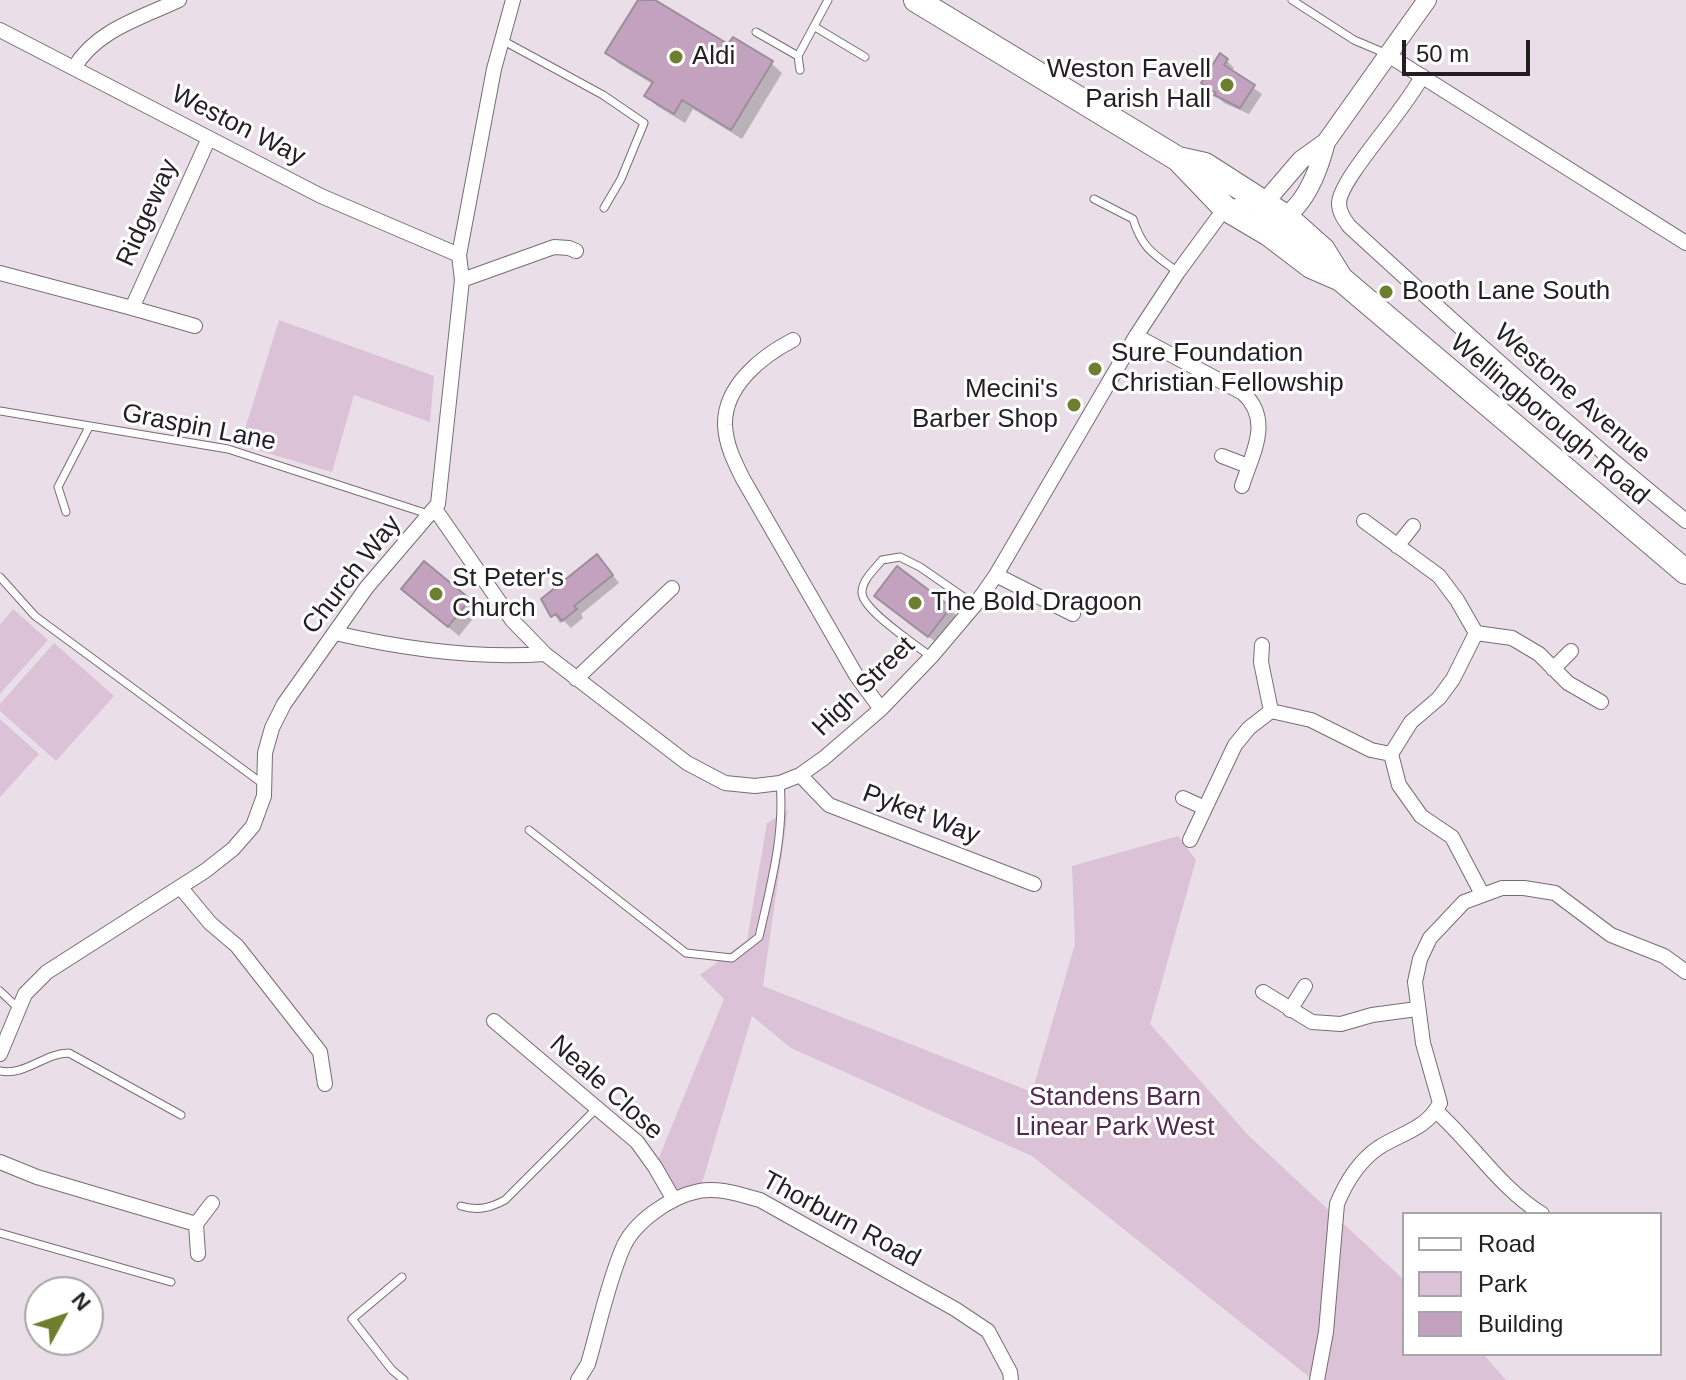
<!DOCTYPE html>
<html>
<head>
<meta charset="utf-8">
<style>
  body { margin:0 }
  #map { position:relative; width:1686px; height:1380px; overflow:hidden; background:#eadee8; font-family:Arial,sans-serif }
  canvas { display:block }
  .legend { position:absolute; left:1402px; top:1212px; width:260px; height:144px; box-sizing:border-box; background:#fff; border:2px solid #a7a5a7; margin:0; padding:10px 14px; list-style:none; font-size:24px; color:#231e22 }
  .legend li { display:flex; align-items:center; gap:16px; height:40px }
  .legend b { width:40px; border:2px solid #a7a5a7 }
  .north { position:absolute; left:24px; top:1276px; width:80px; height:80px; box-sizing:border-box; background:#fff; border:2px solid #a7a5a7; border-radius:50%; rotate:50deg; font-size:22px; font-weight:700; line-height:32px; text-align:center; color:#231e22 }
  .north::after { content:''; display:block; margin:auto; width:28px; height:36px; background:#6d7f2f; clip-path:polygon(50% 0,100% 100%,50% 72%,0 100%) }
  .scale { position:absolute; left:1402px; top:40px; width:128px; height:36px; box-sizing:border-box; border:4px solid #231e22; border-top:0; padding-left:10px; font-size:24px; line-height:28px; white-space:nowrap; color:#231e22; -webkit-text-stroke:6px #fff; paint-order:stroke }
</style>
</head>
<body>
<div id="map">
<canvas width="1686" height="1380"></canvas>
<ul class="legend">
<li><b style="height:10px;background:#fff"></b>Road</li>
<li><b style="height:22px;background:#dbc2d7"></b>Park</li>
<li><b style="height:22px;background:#c3a2bf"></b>Building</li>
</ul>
<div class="north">N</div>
<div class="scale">50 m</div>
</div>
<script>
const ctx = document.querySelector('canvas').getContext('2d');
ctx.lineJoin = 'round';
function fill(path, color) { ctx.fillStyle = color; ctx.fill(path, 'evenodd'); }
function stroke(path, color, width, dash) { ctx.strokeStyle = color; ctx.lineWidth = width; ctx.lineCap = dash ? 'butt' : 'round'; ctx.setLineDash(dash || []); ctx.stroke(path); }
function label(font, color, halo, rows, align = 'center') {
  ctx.font = font + ' Arial,sans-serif'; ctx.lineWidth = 6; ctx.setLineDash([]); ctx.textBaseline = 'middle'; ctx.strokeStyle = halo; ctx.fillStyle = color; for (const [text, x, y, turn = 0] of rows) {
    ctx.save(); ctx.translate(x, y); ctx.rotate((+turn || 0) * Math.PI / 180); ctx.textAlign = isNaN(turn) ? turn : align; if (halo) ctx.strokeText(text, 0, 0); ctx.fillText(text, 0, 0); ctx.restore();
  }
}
fill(new Path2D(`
  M279,320l155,56 -4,46 -76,-27 -22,77 -92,-27z
  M13,609l35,31 -48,54v-69z
  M54,643l60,53 -58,65 -56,-50v-7z
  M0,719l39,35 -39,43z
  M788,810l-25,176 269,106 43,-148 -3,-78 106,-30 18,24 -46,164 98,111 156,145v74h79l23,26h-193l-281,-224 -241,-108 -39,-32 -52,174 -26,10 -19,-33 69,-168 -24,-24 47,-35 20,-117z`), '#dbc2d7');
fill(new Path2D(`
  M640,0h12l77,47 42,16 11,10 -40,66 -49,-30 -8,14 -28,-17 -10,-10 7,-11 -36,-22 -10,-10z
  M1226,60l8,8 -3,4 31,22 -13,20 -25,-11 -21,-20z
  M604,564l15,19 -38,31 2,4 -12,10 -7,-7 -4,2 -16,-24z
  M898,568l59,48 -20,27 -53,-40z
  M414,599l55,1 11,10 -21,26z`), '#0003');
const building = new Path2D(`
  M638,0h17l73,44 5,-7 40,24 -42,69 -49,-30 -8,14 -30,-18 9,-14 -48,-29z
  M1220,53l8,6 -4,6 31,20 -15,23 -26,-13 2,-2 -15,-10z
  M597,554l16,21 -39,31 3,3 -15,12 -6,-7 -5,3 -10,-18z
  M424,561l46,38 -22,28 -47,-38z
  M897,566l54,41 -23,30 -54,-41z`);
fill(building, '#c3a2bf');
stroke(building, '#9a8e98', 2);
const service = new Path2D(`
  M1292,0l62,40 33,14
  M815,27l50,30
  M756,32l42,24 30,-56
  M502,40l101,55 41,28 -23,56 -17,29
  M798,56l2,14
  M1094,199l39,20c9,29 20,35 45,53
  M0,411l228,38 200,65
  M66,512l-8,-25 31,-60
  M0,577l35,39 228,168
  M930,656c-14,-11 -69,-47 -68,-64 0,-12 13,-23 20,-32l18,-3 20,10 55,38
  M529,830l157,123 46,5 27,-21c11,-49 26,-103 21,-154
  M0,991l18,17
  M0,1071c26,5 44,-18 69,-18l112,62
  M461,1206c17,5 29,2 44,-6l92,-92
  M0,1233l171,49
  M402,1277l-50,42 40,51 12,10`);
const minor = new Path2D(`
  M0,30l321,166 138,59
  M1388,55l298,188
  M74,68c22,-38 67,-50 105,-68
  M1422,76c-14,31 -82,102 -83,127 0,9 5,16 10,23 110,101 221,201 337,295
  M0,273l132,35 77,-170
  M462,280l92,-33 15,1 7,3
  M132,308l63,18
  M1136,336l107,57c30,27 9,61 -1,93
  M793,340c-31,16 -69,46 -68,85 1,20 9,36 18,54l113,196 25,34
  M1222,456l26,10
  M435,509l77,111 33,34 142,109 38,20 30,3 25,-3 20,-8 24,-17 57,-49 50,-52 44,-52 21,-30 140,-239 42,-64 47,-64 40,-6
  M1364,521l75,55 18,24 19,33 -23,46 -14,19 -28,24 -20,32
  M1397,546l16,-20
  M996,575l77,39
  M335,633c69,16 139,26 210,21
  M1476,633l36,5 27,16 29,29 33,19
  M1262,645l-1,17 10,49
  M1553,669l18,-18
  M576,679l96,-91
  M800,775l29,30 205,79
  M1183,798l22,10
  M1190,840l45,-95 14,-17 22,-17 40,9 60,30 20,4 8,31 22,31 31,21 30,57
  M181,888l29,35 27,23 83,106 5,32
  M1263,992l49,30 29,2 31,-9 45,-6
  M1290,1010l15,-24
  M494,1021l143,121 18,25 19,33
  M0,1054l25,-60 22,-22 158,-101 28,-22 20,-23 11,-30 1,-43 7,-25 12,-24 83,-117 71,-83 24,-224 -3,-25 35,-186 19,-69
  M1436,1111c37,33 64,77 106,103
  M0,1162l37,15 159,47 16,-21
  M196,1224l2,30
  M578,1380l10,-16c11,-38 19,-78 34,-114 11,-28 48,-53 77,-59 20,-4 42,4 61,9l195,109 33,22 22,41 1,8
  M1317,1380l9,-48 11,-128c9,-22 21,-42 41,-56 23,-15 49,-19 62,-45l-17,-60 -8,-61 5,-23 10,-21 34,-36 38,-14h22l31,5 56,42 53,21 22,16`);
const tertiary = new Path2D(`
  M1262,215l3,-13 36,-42 25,-18 101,-142
  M1276,221c29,-11 43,-52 50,-79`);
const primary = new Path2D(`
  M916,0l262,159 47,49 44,26 42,32 30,13
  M1178,159l27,6 81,52 37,33 18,29 345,293`);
stroke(service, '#776c75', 9);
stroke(minor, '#776c75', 16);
stroke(tertiary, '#776c75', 20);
stroke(primary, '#776c75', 26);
stroke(service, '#fff', 7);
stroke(minor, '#fff', 14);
stroke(tertiary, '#fff', 18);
stroke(primary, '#fff', 24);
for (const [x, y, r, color] of [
  [676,57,8,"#6d7f2f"],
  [1227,85,8,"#6d7f2f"],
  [1386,292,8,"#6d7f2f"],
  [1095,369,8,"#6d7f2f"],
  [1074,405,8,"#6d7f2f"],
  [436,594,8,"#6d7f2f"],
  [915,603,8,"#6d7f2f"]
]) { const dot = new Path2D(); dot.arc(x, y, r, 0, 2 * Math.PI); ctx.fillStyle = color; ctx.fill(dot); stroke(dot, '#fff', 3); }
label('26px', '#231e22', '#fff', [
  ["Aldi",692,57],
  ["Weston Favell",1211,70,"right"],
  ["Parish Hall",1211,100,"right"],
  ["Booth Lane South",1402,292],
  ["Sure Foundation",1111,354],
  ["Christian Fellowship",1111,384],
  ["Mecini's",1058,390,"right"],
  ["Barber Shop",1058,420,"right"],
  ["St Peter's",452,579],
  ["Church",452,609],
  ["The Bold Dragoon",931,603]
], 'left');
label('26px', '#231e22', '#fff', [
  ["Weston Way",238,126,27],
  ["Ridgeway",148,213,-66],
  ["Westone Avenue",1572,394,41],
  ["Wellingborough Road",1549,420,40],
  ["Graspin Lane",199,428,11],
  ["Church Way",352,575,-52],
  ["High Street",864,687,-44],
  ["Pyket Way",921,815,21],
  ["Neale Close",606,1088,42],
  ["Thorburn Road",841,1220,28]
]);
label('26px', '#53284f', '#fff', [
  ["Standens Barn",1115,1098],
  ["Linear Park West",1115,1128]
]);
</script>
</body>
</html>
